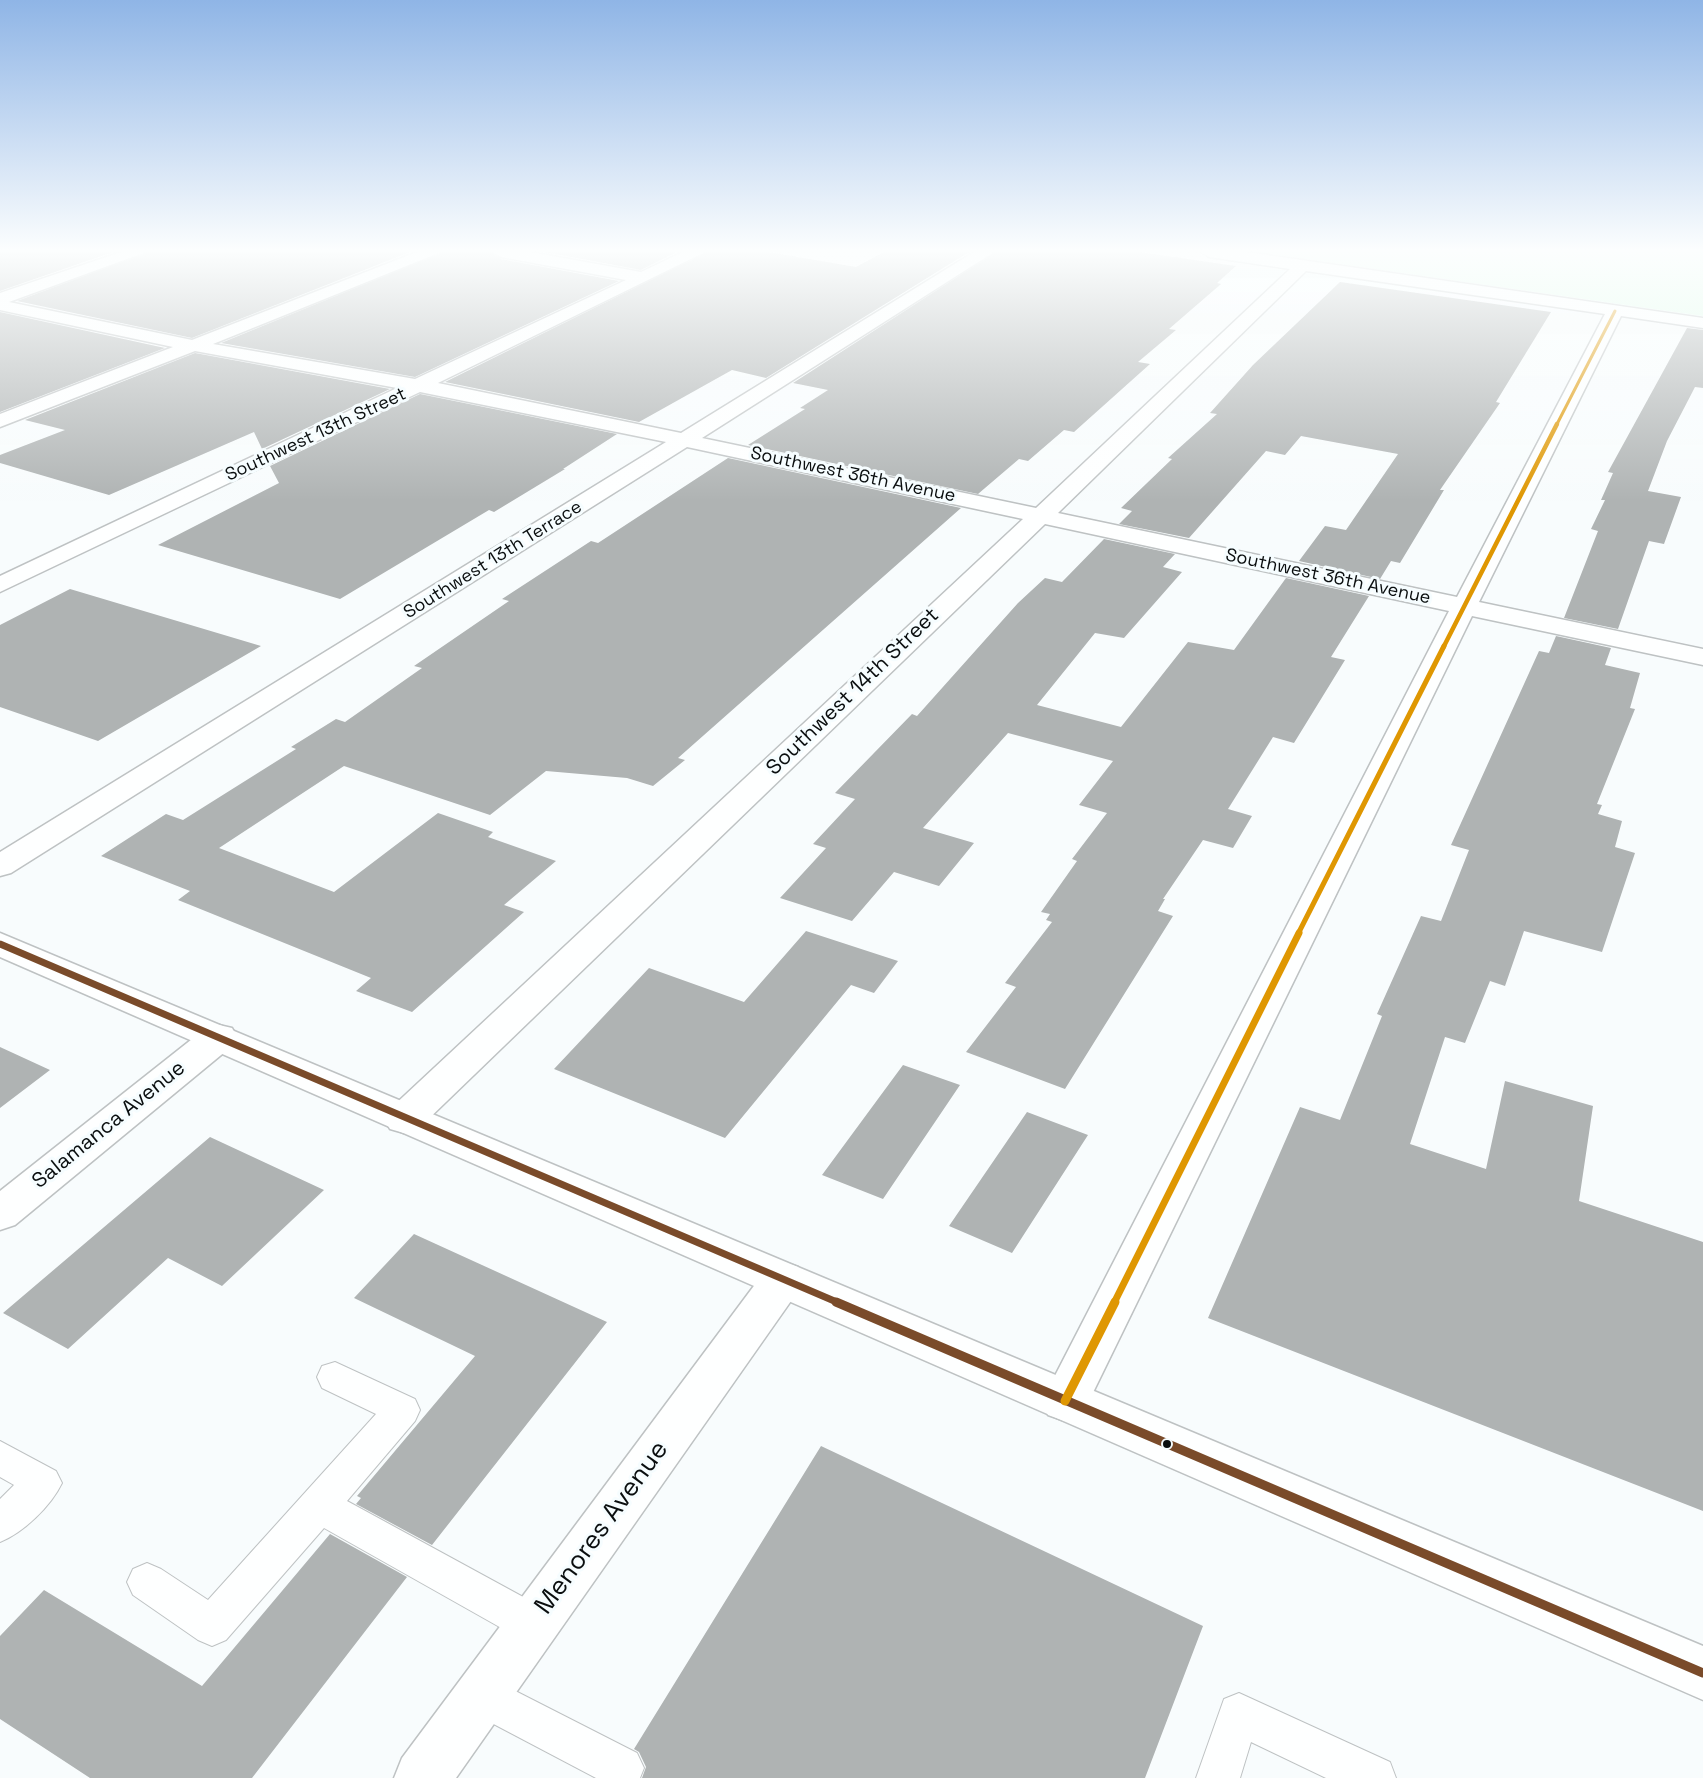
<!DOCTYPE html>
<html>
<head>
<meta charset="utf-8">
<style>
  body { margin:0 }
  canvas { display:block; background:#f8fcfd }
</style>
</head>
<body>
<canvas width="1703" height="1778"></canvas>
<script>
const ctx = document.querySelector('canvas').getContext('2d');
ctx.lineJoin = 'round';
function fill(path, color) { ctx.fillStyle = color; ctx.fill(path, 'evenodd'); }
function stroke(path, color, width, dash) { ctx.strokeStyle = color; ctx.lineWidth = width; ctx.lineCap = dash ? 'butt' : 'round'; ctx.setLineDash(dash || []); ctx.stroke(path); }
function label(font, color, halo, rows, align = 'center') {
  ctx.font = font + ' "Space Grotesk",sans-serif'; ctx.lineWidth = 6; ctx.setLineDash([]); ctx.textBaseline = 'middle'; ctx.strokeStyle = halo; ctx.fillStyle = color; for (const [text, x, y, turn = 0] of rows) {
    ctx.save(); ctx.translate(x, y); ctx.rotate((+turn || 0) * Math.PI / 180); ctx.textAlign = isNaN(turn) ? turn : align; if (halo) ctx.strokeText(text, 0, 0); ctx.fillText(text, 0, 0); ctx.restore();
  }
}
fill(new Path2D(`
  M1255,252h448v64z`), '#ddfce7');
fill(new Path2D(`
  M0,252h113l-113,39z
  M148,252h262l-218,86 -175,-37z
  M443,252h48l10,7 118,22 -204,96 -194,-34z
  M545,252h132l-36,18z
  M707,252h62l87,15 28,-15h85l-203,126 -34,-8 -93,52 -194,-40z
  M996,252h144l96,14 -19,17 4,1 -52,45 7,1 -38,32 12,2 -76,68 -10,-2 -36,31 -9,-2 -41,35 -230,-49 57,-36 -5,-1 28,-18 -35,-7z
  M1340,282l211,30 -55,90 4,1 -60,87h4l-44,73 -9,-2 -11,18 -81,-18 26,-35 21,4 52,-76 -97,-18 -16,19 -19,-4 -77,87 -70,-14 13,-13 -11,-3 51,-49 -4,-1 49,-44 -7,-1 43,-48z
  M0,312l165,36 -165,64z
  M1687,328l16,2v58l-8,-1 -28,54 -19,50 33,6 -17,47 -15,-3 -31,88 -54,-11 34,-87 -7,-2 14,-29h-4l12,-27 -5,-1z
  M195,353l195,36 -128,60 -8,-17 -145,63 -109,-32v-8l65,-25 -40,-10z
  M420,394l197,40 -54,35h2l-71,43 -5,-2 -149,89 -182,-54 121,-62 -9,-17z
  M728,458l233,50 -283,250 7,2 -32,26 -26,-8 -81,-7 -56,44 -146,-49 -125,82 115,44 104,-79 55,19 -5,5 68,24 -52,44 20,7 -112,100 -56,-21 15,-13 -193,-78 12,-9 -89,-35 65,-42 17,6 113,-71 -5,-2 45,-28 9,3 77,-54 -8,-2 95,-65 -7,-2 89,-58 7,2z
  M1104,539l71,15 -12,13 19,5 -58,66 -29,-5 -58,72 84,22 67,-85 46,8 52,-72 83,18 -38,61 14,3 -51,83 -21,-6 -45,72 24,7 -19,32 -30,-8 -40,59h2l-7,12 15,5 -108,173 -99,-37 50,-65 -11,-4 47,-61 -6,-2 4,-6 -9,-2 36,-51 -5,-2 35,-46 -28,-8 34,-44 -105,-28 -85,95 51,15 -35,43 -45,-14 -42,49 -72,-23 46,-50 -13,-4 42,-45 -20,-6 77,-79 5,2 101,-113 27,-25 17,4z
  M70,589l191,57 -163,95 -98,-34v-82z
  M1556,636l55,12 -6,17 35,8 -10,35 5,1 -38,95 5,1 -4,9 24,7 -7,26 20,6 -33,99 -78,-21 -19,55 -15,-5 -25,62 -20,-6 -35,107 76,25 19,-88 88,25 -14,95 124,41v269l-495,-193 92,-211 40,13 42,-104 -5,-2 44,-98 20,5 28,-71 -18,-5 88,-194 10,2z
  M806,931l92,30 -24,32 -23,-8 -126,153 -171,-69 95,-101 95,34z
  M0,1047l50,23 -50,38z
  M903,1065l57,20 -77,114 -61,-24z
  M1027,1112l61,23 -76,118 -63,-27z
  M210,1137l114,53 -102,96 -54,-28 -100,91 -65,-36z
  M414,1234l193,88 -175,223 -76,-41 5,-6 -4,-2 118,-140 -121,-58z
  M821,1446l382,180 -58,152h-503l4,-11 -7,-15 -5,-3z
  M330,1534l77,43 -155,201h-162l-90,-59v-83l44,-46 158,96z`), '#afb3b3');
const lane = new Path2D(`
  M335,1362l80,37 5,11 -5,11 -68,80 200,109 6,14 -6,14 -14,6 -14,-6 -195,-110 -98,112 -14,6 -14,-6 -65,-45 -6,-13 6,-13 14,-6 14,6 47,31 168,-186 -54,-26 -5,-11 5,-11z
  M0,1441l56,30 6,12c-11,23 -39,50 -62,59v-43l14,-14 -14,-8z
  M482,1674l155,79 7,15 -4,10h-44l-129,-68 -6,-15 6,-15z
  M1239,1693l151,69 6,16h-70l-75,-36 -11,36h-44l28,-79z`);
const street = new Path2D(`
  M121,252h25l-137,50 183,38 225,-88h24l-228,92 202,35 211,-99 -125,-23 -8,-5h37l111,20 42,-20h22l-267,131 243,50 293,-181h20l-292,186 334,70 254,-239 -81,-12 -8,-5h45l457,66v10l-82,-12 -142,286 224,47v16l-231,-49 -390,799 -17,6 -17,-6 -6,-14 407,-790 -404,-87 -627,605 -14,4 -14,-4 -6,-10 6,-10 633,-590 -336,-72 -676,426 -11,3v-24l666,-410 -246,-50 -420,200v-16l397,-188 -202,-37 -195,76v-13l173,-67 -173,-37v-17zM1306,271l299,43 -148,283 -399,-84z
  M219,1025l13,3 5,9 -5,9 -217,179 -15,5v-39l206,-163z
  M783,1262l15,5 7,12 -7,12 -342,487h-62l8,-20 366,-491z`);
const secondary = new Path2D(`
  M0,933l1703,713v54l-1703,-743z`);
stroke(lane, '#bec2c3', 2);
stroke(street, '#bec2c3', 3);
stroke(secondary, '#bec2c3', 3);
fill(lane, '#feffff');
fill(street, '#feffff');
fill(secondary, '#feffff');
stroke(new Path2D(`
  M0,944l839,359`), '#7a4b2a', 7);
stroke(new Path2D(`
  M836,1302l867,371`), '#7a4b2a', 9);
stroke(new Path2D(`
  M1556,426l59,-115`), '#df9702', 3);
stroke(new Path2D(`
  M1443,648l114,-224`), '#df9702', 4.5);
stroke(new Path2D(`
  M1298,934l146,-288`), '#df9702', 5);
stroke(new Path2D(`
  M1114,1303l185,-370`), '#df9702', 7);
stroke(new Path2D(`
  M1065,1401l50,-99`), '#df9702', 9);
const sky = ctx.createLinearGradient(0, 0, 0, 501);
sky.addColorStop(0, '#8fb5e6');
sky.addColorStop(0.5, '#fcfefe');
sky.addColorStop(1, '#fcfefe00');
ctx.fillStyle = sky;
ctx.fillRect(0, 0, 1703, 501);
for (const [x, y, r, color] of [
  [1167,1444,5,"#0a0e0f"]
]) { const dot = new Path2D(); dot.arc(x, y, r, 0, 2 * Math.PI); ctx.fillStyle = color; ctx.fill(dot); stroke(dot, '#f6fdff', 2); }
label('18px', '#0a0e0f', '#f6fdff', [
  ["Southwest 13th Street",316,435,-25],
  ["Southwest 36th Avenue",853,475,12],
  ["Southwest 13th Terrace",493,560,-32],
  ["Southwest 36th Avenue",1328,577,12]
]);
label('21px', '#0a0e0f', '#f6fdff', [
  ["Southwest 14th Street",853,692,-44],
  ["Salamanca Avenue",109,1125,-39]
]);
label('26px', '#0a0e0f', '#f6fdff', [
  ["Menores Avenue",602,1528,-54]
]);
</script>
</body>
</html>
